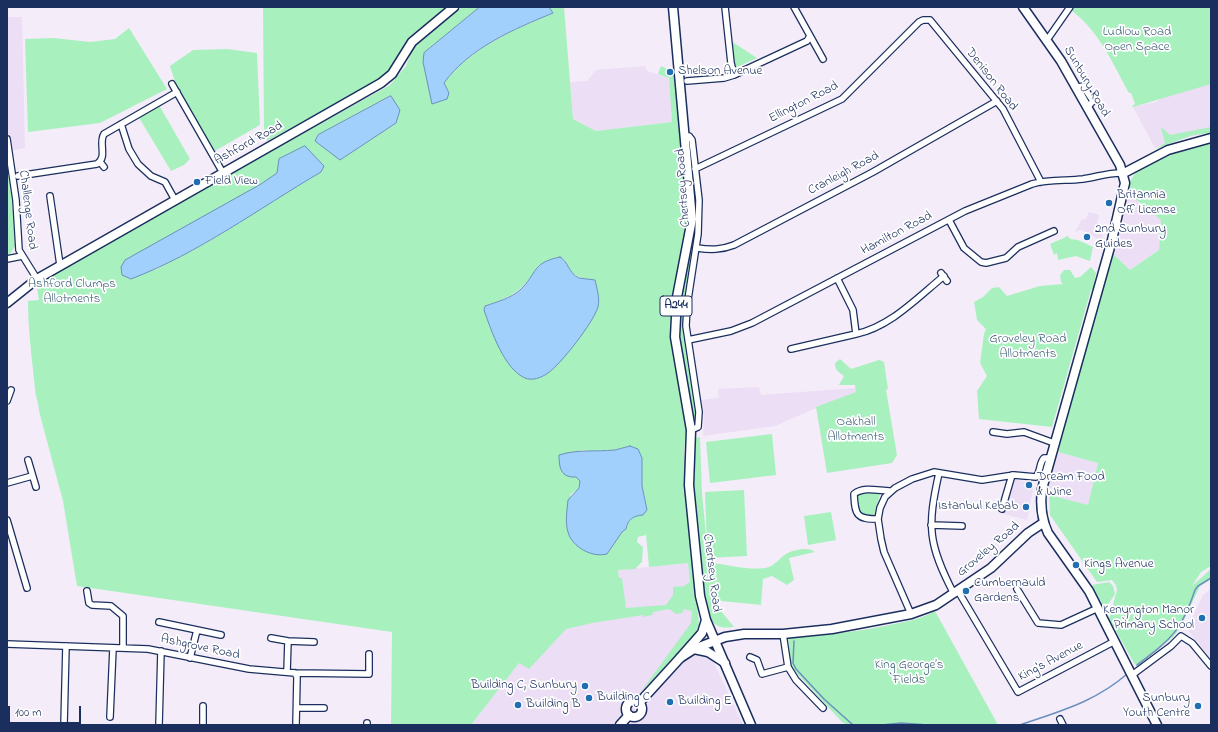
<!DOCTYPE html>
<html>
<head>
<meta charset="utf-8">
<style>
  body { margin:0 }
  #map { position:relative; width:1218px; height:732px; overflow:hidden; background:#f4ecf9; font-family:"Indie Flower",sans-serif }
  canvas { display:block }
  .frame { position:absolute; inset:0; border:8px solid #1b2f5e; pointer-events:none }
  .scale { position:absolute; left:8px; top:706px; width:73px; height:18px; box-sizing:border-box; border:2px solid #1b2f5e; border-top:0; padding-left:5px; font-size:12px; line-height:14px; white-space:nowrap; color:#1b2f5e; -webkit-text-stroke:3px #fff; paint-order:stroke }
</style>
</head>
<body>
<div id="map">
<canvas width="1218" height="732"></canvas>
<div class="frame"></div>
<div class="scale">100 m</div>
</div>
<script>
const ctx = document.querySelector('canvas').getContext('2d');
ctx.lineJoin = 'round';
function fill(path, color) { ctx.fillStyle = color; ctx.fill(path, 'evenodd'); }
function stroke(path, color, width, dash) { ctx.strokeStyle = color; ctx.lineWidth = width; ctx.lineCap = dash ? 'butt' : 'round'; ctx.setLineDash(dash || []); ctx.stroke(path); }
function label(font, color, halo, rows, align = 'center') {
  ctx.font = font + ' "Indie Flower",sans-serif'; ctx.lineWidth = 3.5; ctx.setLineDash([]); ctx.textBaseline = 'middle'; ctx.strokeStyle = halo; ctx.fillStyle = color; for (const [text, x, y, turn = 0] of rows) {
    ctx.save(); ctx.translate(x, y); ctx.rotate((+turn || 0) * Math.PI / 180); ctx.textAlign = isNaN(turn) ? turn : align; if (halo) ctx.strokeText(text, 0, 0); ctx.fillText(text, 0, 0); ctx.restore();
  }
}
fill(new Path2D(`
  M7,17h15l3,131 -18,3z
  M645,66l2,5 22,7 3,44 -76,9 -23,-12 -3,-37 17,-1 9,-11z
  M1211,74v58l-36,8 -20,8 -22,-41 23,-5 23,-16z
  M1128,193l33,27 -2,30 -29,20 -18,-17z
  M1089,212l10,3 -2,8 9,3 -5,15 -19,-11 -7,2 7,-13 3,1z
  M759,387l2,8 95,-7v4l-40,16 -41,18 -72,10 1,-20 -3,-16 18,-2 -1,-9z
  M1058,452l40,11 -10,43 -39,-11 -2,-5z
  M1011,478l23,6 -7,36 -26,-7z
  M688,563l5,47 21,53 29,62h-272l77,-100 74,-7 -4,-48z
  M1211,589v70l-24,-30 16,-34z`), '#ecdef5');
fill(new Path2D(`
  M263,7h183l-38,31 -25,40 -116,63 -3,-13z
  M461,7h19l-56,46 25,40 -5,-10c25,-34 70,-54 109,-70l-4,-6h15l9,112 23,12 76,-9 -3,-44 -11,-4 3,-8 10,5 5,7 13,141 -14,82 12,119 -3,32 15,173 -5,10 -54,58 51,-70 1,-12 -8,-2 -2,4 -6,1 -7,-5 -16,3 -1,3 -9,2v-2l-51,8 -26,6 -37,40 -10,-6 -48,62h-80l1,-93 -315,-46 -14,-85 -24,-90c0,-8 -4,-15 -4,-23 -3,-29 -7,-58 -7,-87l11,-1 -3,-18 354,-197 16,-19 7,-18zM391,96l5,27 -56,37 -24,-19 2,-6zM321,172l-48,28 -60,39 -60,32 108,-87 16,-11zM564,259c5,12 11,19 24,20l-2,48 -25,33 -13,13 -48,-25 -16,-38 1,-4c28,-9 39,-17 54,-41zM630,446l8,3 4,9v28l5,24c-10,5 -19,7 -21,19l-4,3 -15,22 -37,-59 9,-7 1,-7 -4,-4 5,-27 11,1 25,-1zM646,535l3,32 39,-4 2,19 -6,4 -11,1v8l-7,10 -40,3 -4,-30h-3l-1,-8 17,-1 7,-7 1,-15 -6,-5 1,-5z
  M1074,7h137v77l-78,23 -1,-1 3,-2 -4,-11h-2c-16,-29 -30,-62 -57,-82z
  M129,28l38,61 -67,34 -72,9 -3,-93 29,-1 36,4 25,-3z
  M731,41l26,17 -22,10z
  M227,49l30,4 3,72 -47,27 -36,-64 -7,-22 23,-16z
  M159,105l31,54 -6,6 -13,6 -33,-55z
  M1161,127l9,8 41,-8v6l-18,2 -38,14 10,-6z
  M684,136l8,4 6,94 -11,72 12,118 -6,6 -18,-93 16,-110z
  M1211,142v424l-10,6 -9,14 19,-17v10l-11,7 -20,42 -7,9 -36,29 -3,-3 -25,-44 8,-29 -1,-5 -4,-5 -15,2 -47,-67 -1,-20 39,10 10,-42 -40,-11 54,-199 18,17 29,-20 2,-30 -33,-27c1,-4 1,-11 4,-15 9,-18 60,-32 79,-36z
  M7,165l5,35 3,46 -6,10h-2z
  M1068,236l2,3 8,1 15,7 -3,14 -14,-5 -18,4 -1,-7 -3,2 -4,-11z
  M1091,267l5,6 -3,16 -3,1h1l-39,137 -73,-8 -2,-28 10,-15 -7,-13 4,-29 2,-5 -9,-9 -3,-18 9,-5 9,-9 7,-1 8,9 33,-10 23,-2 -2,-2 -1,-7 4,-5h6l5,8 5,-1z
  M840,359l11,10 28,-9 5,2 4,27 -2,1 11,65 -5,8 -65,10 -11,-66 40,-15 -1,-7h-16l5,-9c-5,-4 -9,-5 -9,-13z
  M772,434l4,41 -66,8 -4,-41z
  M700,437l2,56 5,53 -2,-54 39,-2 3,66 -39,2 -1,4c18,2 46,10 62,5 7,-3 11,-9 17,-13 6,-4 23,-8 29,-2l-26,6 5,22 -7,5 -15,-9 -9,3 -2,26 -49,-5 22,27c-18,2 -21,-2 -28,-19l-18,-168z
  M871,491l9,3 -5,20 -13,2 -3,-3 -3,-17 3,-3z
  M831,512l5,28 -28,5 -4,-29z
  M1109,582l4,4 2,8 -10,15 -13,-24z
  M935,611l63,114h-151l-5,-3 -51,-55 -3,-29c33,-2 65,-6 97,-12 18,-4 35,-6 50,-15z`), '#a8f1bf');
const water = new Path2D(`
  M480,7h69l4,6c-39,16 -84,35 -109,70l5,10 -2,6 -15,5 -9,-42 1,-9z
  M391,96l9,14 -4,13 -56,37 -25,-19 3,-6z
  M305,146l19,20 -3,6c-63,37 -122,81 -190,107l-9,-4 -1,-8 4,-7 136,-76 16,-11 2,-14z
  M560,257c8,4 9,17 19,21 5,1 11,1 16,2 2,9 5,18 3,27 -5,16 -37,57 -50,66 -7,5 -16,8 -23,5 -21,-9 -34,-48 -41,-68l1,-4c12,-4 26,-8 35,-16 18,-17 11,-27 40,-33z
  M630,446l8,3 4,9v28l5,24 -4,5c-10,1 -15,4 -17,14l-4,3 -15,22c-15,4 -35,-7 -39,-22 -3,-9 -1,-22 0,-32l11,-12 1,-7 -4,-4c-15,1 -17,-9 -17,-22 19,-6 36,-3 56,-5 5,-1 10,-3 15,-4z`);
fill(water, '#a1d0fd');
stroke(water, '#6b90bd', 1);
stroke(new Path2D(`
  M794,641l-1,22 3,6 28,30 29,26
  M1137,665c34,-26 44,-33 58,-75l3,-4 13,-8
  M882,725l19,-2 27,2
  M1020,725c40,-14 75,-23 107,-51`), '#6b90bd', 1.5);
const street = new Path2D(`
  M725,7l6,56 3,12
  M794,7l29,52
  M1047,40l23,-33
  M687,81l37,-3 10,-3 73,-34 3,-5
  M172,84l51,89
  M1076,88l7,-2 10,15 -6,7
  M121,124l8,25 9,15 13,12 14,6 10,18
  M684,136h5l3,4 7,60 -1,34 -11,72 -1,20 13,86 -1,15 -7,3
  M7,139l9,61 3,50 18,29
  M100,162l4,5
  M695,169l147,-70 77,-77 4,-2h7l73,89 38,73
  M18,176l79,-12c11,-7 1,-21 7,-30l73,-42
  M50,196l10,69
  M949,220l15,28 17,14 5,1 20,-5 12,-11 36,-16
  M697,248c14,2 24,2 37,-3l139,-73 124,-71
  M7,259l15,-3
  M941,273l6,8
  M837,278l16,32 3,24c34,-7 61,-36 88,-58
  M688,340l43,-9 21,-8 213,-112 67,-27c17,-5 34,-3 51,-5 14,-2 27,-7 41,-6
  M791,349l65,-15
  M7,401l4,-11
  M993,432l14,2 17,-2 30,11
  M28,460l8,27
  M939,473c-12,54 -11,71 15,121
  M7,483l25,-7
  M1002,509l10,-34
  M878,519c-21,0 -23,-3 -24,-25 10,-8 25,-3 37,-3
  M7,520l20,68
  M931,525l31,1
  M1017,589l21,34 23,2 37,-17
  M87,591l2,12 3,2 19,1 12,10v32
  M958,591l60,101 97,-51
  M911,614l-27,-62 -3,-13 -3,-20 2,-11 5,-11 10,-9 17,-9 22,-7 48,8 32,-5 22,2c5,-6 3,-14 8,-19h6
  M159,622l62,13
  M783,634l5,33 8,13 27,28
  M271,638l17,3 26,1
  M7,644l141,5 101,20 46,4 74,1v-20
  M750,657l7,3 5,14 26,-7
  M190,658l7,-28
  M287,672l1,-31
  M295,673l2,4 -1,48
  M1132,675l39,-29 10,-10 11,7 19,23
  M297,708h27
  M110,717l3,-69
  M1060,719l3,6
  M64,725l2,-79
  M159,725l2,-74
  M203,725v-19
  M367,725v-2`);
const secondary = new Path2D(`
  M1023,7l38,54 59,104 5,18 -13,57 -70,249c-2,16 -1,29 6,44l41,58 68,134
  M1124,173l44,-23 43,-12
  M7,303l30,-24 344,-196 11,-9 20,-32 42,-35
  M694,649l14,3 17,11
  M626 709a8 8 0 1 1 16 0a8 8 0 1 1-16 0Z
  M639,703l41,-45 14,-9 31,-12 19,-3h39l49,-5 79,-15 25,-9 55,-37 37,-35 15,-10
  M620,725l9,-10`);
const primary = new Path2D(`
  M673,7l19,212 -15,78 -2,40 16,93 -2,55 11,111 6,24 45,105
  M680,658l22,-25 4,-13`);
stroke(street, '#1b2f5e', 8);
stroke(secondary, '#1b2f5e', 11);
stroke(primary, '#1b2f5e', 11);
stroke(street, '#fff', 5.5);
stroke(secondary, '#fff', 8);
stroke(primary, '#fff', 8);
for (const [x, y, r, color] of [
  [670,72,4,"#1f6fb2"],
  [197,182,4,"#1f6fb2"],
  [1109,203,4,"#1f6fb2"],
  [1087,237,4,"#1f6fb2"],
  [1029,485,4,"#1f6fb2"],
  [1026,507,4,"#1f6fb2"],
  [1076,565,4,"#1f6fb2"],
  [966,591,4,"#1f6fb2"],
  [1202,618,4,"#1f6fb2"],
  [585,686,4,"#1f6fb2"],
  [589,698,4,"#1f6fb2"],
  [670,702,4,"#1f6fb2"],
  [518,705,4,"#1f6fb2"],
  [1198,706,4,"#1f6fb2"]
]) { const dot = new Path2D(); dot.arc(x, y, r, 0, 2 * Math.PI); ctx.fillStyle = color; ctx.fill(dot); stroke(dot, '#fff', 1.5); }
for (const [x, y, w] of [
  [676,306,32]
]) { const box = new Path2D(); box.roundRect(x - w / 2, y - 10, w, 20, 3); ctx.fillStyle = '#fff'; ctx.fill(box); stroke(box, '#1b2f5e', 1); }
label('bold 12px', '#1b2f5e', null, [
  ["A244",676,306]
]);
label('13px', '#3e6076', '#fff', [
  ["Ludlow Road",1137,33],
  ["Open Space",1137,48],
  ["Ashford Clumps",72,285],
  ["Allotments",72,300],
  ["Groveley Road",1028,340],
  ["Allotments",1028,355],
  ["Oakhall",856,423],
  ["Allotments",856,438],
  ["King George’s",909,666],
  ["Fields",909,681]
]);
label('13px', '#1b2f5e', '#fff', [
  ["Shelson Avenue",678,72],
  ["Field View",205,182],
  ["Britannia",1117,196],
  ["Off License",1117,211],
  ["2nd Sunbury",1095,230],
  ["Guides",1095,245],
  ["Dream Food",1037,478],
  ["& Wine",1037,493],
  ["Istanbul Kebab",1018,507,"right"],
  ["Kings Avenue",1084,565],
  ["Cumbernauld",974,584],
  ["Gardens",974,599],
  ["Kenyngton Manor",1194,611,"right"],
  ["Primary School",1194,626,"right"],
  ["Building C, Sunbury",577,686,"right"],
  ["Building C",597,698],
  ["Sunbury",1190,699,"right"],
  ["Youth Centre",1190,714,"right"],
  ["Building E",678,702],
  ["Building B",526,705]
], 'left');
label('13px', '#1b2f5e', '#fff', [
  ["Denison Road",991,80,52],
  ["Sunbury Road",1086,82,60],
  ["Ellington Road",804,103,-27],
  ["Ashford Road",249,144,-29],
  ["Cranleigh Road",844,174,-28],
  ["Chertsey Road",684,188,-94],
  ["Challenge Road",27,210,83],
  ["Hamilton Road",897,234,-28],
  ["Groveley Road",989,550,-40],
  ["Chertsey Road",711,573,83],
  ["Ashgrove Road",200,648,12],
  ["King's Avenue",1051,662,-28]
]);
</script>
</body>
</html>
